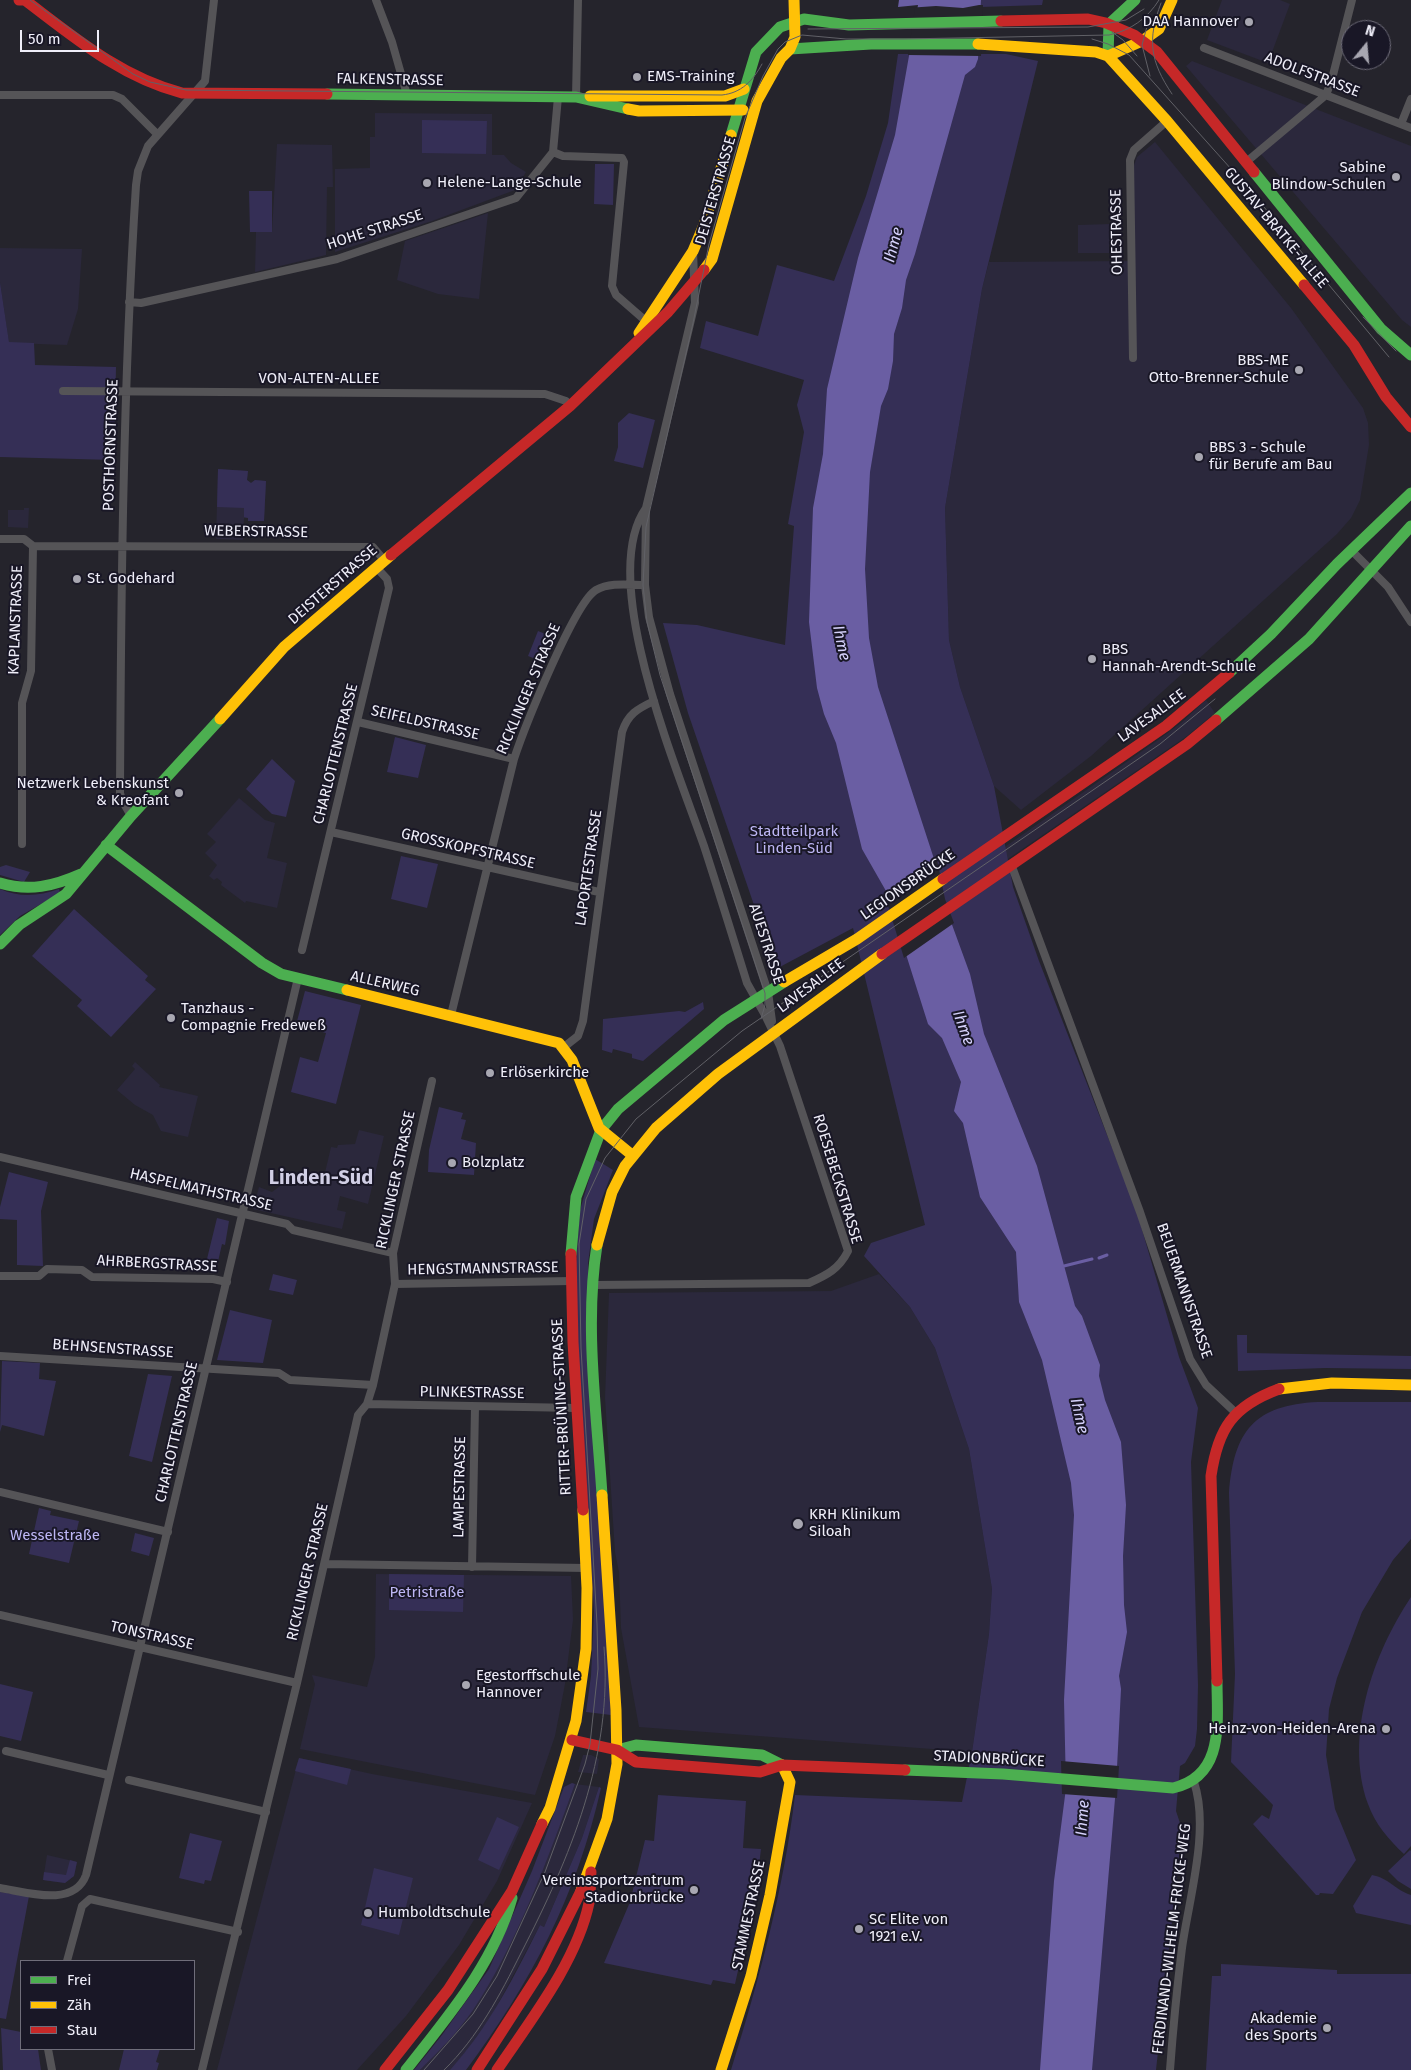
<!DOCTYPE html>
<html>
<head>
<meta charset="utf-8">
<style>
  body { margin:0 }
  #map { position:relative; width:1411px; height:2070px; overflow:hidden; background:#25242c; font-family:"Fira Sans",sans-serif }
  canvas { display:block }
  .legend { position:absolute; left:20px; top:1960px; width:175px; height:90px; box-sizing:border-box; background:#191726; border:1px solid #6f6d7a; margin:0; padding:6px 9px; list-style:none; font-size:15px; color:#efeef9 }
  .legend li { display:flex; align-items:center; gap:10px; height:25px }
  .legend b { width:25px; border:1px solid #6f6d7a }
  .north { position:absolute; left:1341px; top:20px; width:50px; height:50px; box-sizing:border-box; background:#191726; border:1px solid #6f6d7a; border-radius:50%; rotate:17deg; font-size:14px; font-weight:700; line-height:20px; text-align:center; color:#efeef9 }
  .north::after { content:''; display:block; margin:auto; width:18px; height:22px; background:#a8a7b1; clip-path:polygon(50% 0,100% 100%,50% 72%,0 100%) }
  .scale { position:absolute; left:20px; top:30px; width:79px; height:22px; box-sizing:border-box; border:2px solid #efeef9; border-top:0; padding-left:6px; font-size:15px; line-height:18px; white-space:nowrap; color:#efeef9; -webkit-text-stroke:4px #191726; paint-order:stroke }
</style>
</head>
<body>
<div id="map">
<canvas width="1411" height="2070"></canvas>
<ul class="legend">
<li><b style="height:6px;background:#4caf50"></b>Frei</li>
<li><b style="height:6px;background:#ffc107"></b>Zäh</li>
<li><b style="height:6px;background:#c62828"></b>Stau</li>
</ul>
<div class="north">N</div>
<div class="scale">50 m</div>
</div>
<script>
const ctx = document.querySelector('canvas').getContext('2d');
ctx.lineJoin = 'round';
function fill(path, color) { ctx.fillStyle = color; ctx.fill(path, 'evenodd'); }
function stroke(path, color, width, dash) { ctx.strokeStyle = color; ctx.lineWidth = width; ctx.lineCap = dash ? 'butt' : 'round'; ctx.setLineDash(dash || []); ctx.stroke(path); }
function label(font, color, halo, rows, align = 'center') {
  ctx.font = font + ' "Fira Sans",sans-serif'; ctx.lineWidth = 4; ctx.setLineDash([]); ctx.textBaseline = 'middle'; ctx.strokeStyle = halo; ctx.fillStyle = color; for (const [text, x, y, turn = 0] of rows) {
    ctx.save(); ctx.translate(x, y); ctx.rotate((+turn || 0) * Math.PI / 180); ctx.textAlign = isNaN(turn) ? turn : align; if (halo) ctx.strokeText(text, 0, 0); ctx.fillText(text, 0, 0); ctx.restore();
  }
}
fill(new Path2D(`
  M1222,0h58l10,4 -22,59 -61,-23z
  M1192,61l219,85v181l-9,-7 -216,-254z
  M375,113l117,1v41h12l7,8 15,9 -11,18 -83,31 -97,31v-83l35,-1v-31h5z
  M1155,142l136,166 72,100 5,15 1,22 -9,55 -9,18 -14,16 -246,222 -70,54 -27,-24 -34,-99 -11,-47 -4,-132 37,-219 7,-27 144,-1v-93l4,-11z
  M277,144l55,1 1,42h-6l-1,68 -71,17 1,-40h16z
  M488,213l-9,86 -41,-5 -41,-14 8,-39z
  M1111,224l1,20h-3v9h-31v-28z
  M0,248l82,1 -4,60 -11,36 -58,-2 -9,-61z
  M218,469l30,2 -1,9 4,3 4,-3 11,1 -2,40h-16v-3h-4l-1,22 -27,-1z
  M24,508h5l-1,20 -20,-1v-17h16z
  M1206,700l9,13 -28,23 -204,140 6,-18 169,-118 23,-17z
  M239,798l26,22 10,3 -8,35 20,5 -10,45 -31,-7 -1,2 -24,-18 1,-3 -5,-4 -3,2 -5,-4 8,-11 -12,-12 11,-11 -9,-8z
  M135,1062l25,23 -1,2 39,9 -10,41 -27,-6 -8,-16 -18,-10 -18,-15 18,-21 -3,-3z
  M359,1130l25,6 -16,68 -28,-8 -3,14 9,2 -4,17 -89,-20 6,-22 13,5 8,-6 2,-8 33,8 8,-5 8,-34 6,1 1,-3 17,-1z
  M879,1274l31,33 25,41 34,101 23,140 -3,45 -17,118 -333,-25 -18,-99 -2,-56 -4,-20 -10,-154 4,-105 222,-2z
  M376,1574l195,2 2,44 -8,64 -10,52 -20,59 -235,-46 15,-65 -3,-9 55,12 8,-30z
  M583,1755h8l8,4 -2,15 -19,-2z
  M299,1758l73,16 160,29 -35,78 -38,64 -53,71 -49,54h-140z
  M575,1784l24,3 -17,51 -38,89 -4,-2 -48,90 -30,42 -12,13h-30l43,-47 26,-39 51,-110z
  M47,1855l30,7 -3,14 -9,7 -22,-3z`), '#2b283c');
fill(new Path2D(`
  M981,0h62l-1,5 -62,2z
  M898,54h108l32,7 -56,228 -37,219 4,132 11,47 34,99 19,101 26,74 97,248 43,148 19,51 -7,54 7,223 -1,44 -2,17 -10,17 -5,3 -4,45 6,18 -26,241h-425c28,-90 53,-181 64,-275l167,7 10,-50 17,-118 3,-45 -23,-140 -34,-101 -25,-41 -46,-51 7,-13 54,-18 -72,-297 -77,41 -88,-256 -25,-90 34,2 88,20 9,-119 -6,-2 16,-92 -7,-27 7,-25 -104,-32 6,-27 52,15 19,-71 57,16 32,-85 22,-73z
  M422,120l65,1 -1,33 -64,-1z
  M595,164h19l-1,41 -19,-1z
  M249,191h23v41h-22z
  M0,282l9,60 25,1 1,22 81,2 -2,93 -114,-3z
  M629,413l26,7 -12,48 -29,-7 4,-14v-24z
  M218,469l30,2 -1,9 4,3 4,-3 11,1 -2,40h-16v-3l-4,-1v-9l-27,-1z
  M538,631l15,6 -10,25 -15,-6z
  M395,737l31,8 -8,33 -31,-6z
  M272,759l23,22 -9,36 -14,-3 -26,-25z
  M401,856l37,8 -11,44 -36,-9z
  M6,865l24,7 -6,10 -24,-7v-8z
  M0,889c20,9 39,7 59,0l1,4 -40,23 -20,19z
  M74,909l74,67 -3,4 11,9 -45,48 -34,-31 5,-6 -50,-44z
  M305,991l56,14 -25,99 -45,-12 9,-35 18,5 8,-29 -30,-8z
  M703,1002l1,7 -61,52 -11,-3v-4l-19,-5 -1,4 -10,-3 1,-31 76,-8 6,1z
  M439,1107l24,6 -2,6 5,1 -5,19 15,4 -2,32 -46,-3 1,-22z
  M595,1159l18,11 -19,49 -6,44 23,452 -25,-3 5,-36 3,-64 -16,-263 -2,-86 4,-53z
  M9,1172l39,10 -7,29 2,55 -26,-1v-45l-17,-1v-12z
  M217,1218l12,3 -4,24 -3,-1 -5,22 -11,-3z
  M273,1274l24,6 -4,15 -24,-5z
  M230,1310l42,10 -9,43 -46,-3z
  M1237,1335h10v18l164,3v13l-86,-1 -87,3z
  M2,1361l38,2 -1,16 17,2 -12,55 -42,-11 -2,7z
  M148,1374l24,2 -20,86 -23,-6z
  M1318,1402h93v137l-18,21 -31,52 -25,66 -8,31 -3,46 9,54 21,51 -23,34 -13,-1 -1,2h-3l-63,-71 9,-9 7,4 4,-14 -42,-43 4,-88 -6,-181c5,-62 25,-88 89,-91z
  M39,1508l12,3 -1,4 29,6 -10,42 -40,-9z
  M135,1533l19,5 -5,18 -18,-5z
  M389,1574l75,1 -1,37 -74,-2z
  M1411,1597v249l-7,8c-15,-14 -29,-30 -36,-50 -24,-68 5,-150 43,-207z
  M0,1684l33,8 -12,49 -21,-5z
  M299,1758l52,11 -4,16 -52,-14z
  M572,1783l3,1c-27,74 -58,160 -102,226 -15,22 -34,41 -53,60h-6l28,-35 47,-66 43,-98 32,-84z
  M599,1787l2,1c-24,107 -70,195 -135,282h-16c39,-43 64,-93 90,-145l4,2 38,-89z
  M658,1795l88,6 -3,47 18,1 -5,41 -21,94 -22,-4 -2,5 -107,-22 26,-61 15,-62 9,1z
  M497,1817l22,10 -20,43 -21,-10z
  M190,1833l32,8 -11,40 -6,-1 -1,4 -25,-6z
  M1410,1850l1,1v38l-13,-8 -10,-10z
  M70,1860l7,2 -3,14 -9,7 -22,-3 1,-8 22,3z
  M374,1868l39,10 -14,57 -38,-10z
  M1372,1875c17,3 23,15 39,20v30l-55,-12 -3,-7z
  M0,1892l29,4 -23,123 -6,-1z
  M1221,1964l116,6v4h74v96h-205l6,-94h9z
  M1,2028l20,4v17h17l3,21h-38z
  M124,2049h36l-4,13 3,1 -2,7h-38z`), '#352f56');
fill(new Path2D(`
  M899,0h82l-3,59 -3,8 -10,8 -50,179 -9,26 -4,28 -8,26 -1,27 -5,28 -7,17 -11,66 -5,97 4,69 9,49 57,175 8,38 27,74 14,60 53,132 38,140 7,10 18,49 -1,11 6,24 16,42 5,63 -3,51 1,49 3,27 -8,44 2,13 -5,98 -24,283h-52l14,-189 12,-93 -2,-88 10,-185 -3,-32 -29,-123 -23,-58 -3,-50 -36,-55 -17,-74 -9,-12 7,-29 -19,-44 -14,-14 -42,-133 -24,-42 -26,-106 -12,-29 -7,-26 -8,-66 4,-114 10,-54 4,-65 31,-131 37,-123 23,-130 -20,2z`), '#6a5ea3');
fill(new Path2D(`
  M979,5h4l-2,51 -73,-1 7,-47h-8l29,-2 27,2z
  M937,860l8,39 9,24 -50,35 -19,-62z
  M1061,1761l58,5 -2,32 -55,-4z`), '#25242c');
stroke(new Path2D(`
  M1099,1258l8,-3
  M1064,1266l28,-7`), '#6a5ea3', 3);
stroke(new Path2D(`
  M376,0l16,42 15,53
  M1204,48l207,80
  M0,95h113l9,4 35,35
  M576,97l2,-97
  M1401,124l10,-25
  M553,152l10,4 59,2 2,4 -12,124 4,9 31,27
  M1245,163l81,-68 6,-16 20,-79
  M693,251l2,52 -49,205 -1,77 4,32 21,77 98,298 4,29
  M129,302l12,1 196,-44 179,-61 37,-46 5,-55
  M1133,358l-3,-198 4,-10 33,-29
  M63,391l482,3 21,7 4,5
  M0,539h24l9,7 340,1 11,13
  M1352,551l36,36 23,35
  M358,722l156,37
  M131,816l-9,-16 -2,-7c1,-203 3,-405 16,-608l2,-14 10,-25 57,-65 9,-81
  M331,832l268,60
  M22,844v-141l9,-32 2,-125
  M1011,864l129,348 50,147 16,26 30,28
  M302,950l87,-362 -2,-9 -11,-12
  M451,1015l63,-256c10,-30 60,-156 82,-169 14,-8 33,-5 49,-5
  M564,1047l14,-11 5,-15 39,-289c6,-18 15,-23 32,-31
  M0,1157l287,67 6,6 100,23
  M0,1276h39l8,-7 35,1 10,7 121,2 14,3
  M395,1284l176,-3
  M594,1285l215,-2c18,-8 30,-14 39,-32l-68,-205 -15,-31 -18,-32c-14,-45 -28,-91 -43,-137 -26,-75 -108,-268 -58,-338
  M0,1356l279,17 11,7 83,5
  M367,1404l209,4
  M0,1492l168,40
  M325,1564l261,4
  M472,1567l3,-160
  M0,1615l297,68
  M6,1751l102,24
  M129,1780l137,32
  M0,1888c26,4 74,20 86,-13l212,-897
  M67,1961l15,-55 8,-7 148,33
  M48,2049l4,21
  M202,2070l95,-387 61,-268 9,-11 6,-19 22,-101 -2,-31 39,-172
  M1170,2070c3,-41 7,-82 12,-122 7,-50 28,-118 12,-166`), '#555457', 8);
stroke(new Path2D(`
  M790,49l81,-5h107
  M1108,56l1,-32 26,-24
  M327,94l249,3 52,12
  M731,135l25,-83 24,-25 24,-8 45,6 152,-4
  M1254,172l127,157 30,26
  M1229,673l42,-39 66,-70 74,-71
  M1216,720l93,-81 102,-113
  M106,845l156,118 19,11 66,16
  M0,883c29,9 54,3 81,-9
  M0,944l19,-19 47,-31 65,-78 89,-97
  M597,1245c-13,80 0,169 5,250
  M571,1254l5,-57 25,-67 17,-21 106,-89 60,-38
  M617,1750l19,-5 126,10 20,10
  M905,1770l98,4 170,14c52,-12 44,-65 44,-107
  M406,2070c42,-54 87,-105 106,-172`), '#4caf50', 11);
stroke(new Path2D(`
  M978,44l118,8 12,4 59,65 137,164
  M1108,56l34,-15 17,-12 13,-29
  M590,96h135l19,-7
  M628,109l11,2 104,-1
  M704,270l8,-11 45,-158 24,-43 9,-9 5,-12 -1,-37
  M639,333l54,-82 11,-26 27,-90
  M220,719l64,-72 107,-92
  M784,982l73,-43 86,-60
  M347,990l212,53 13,17 27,68 33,27
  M597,1245l15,-53 13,-26 31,-38 62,-54 164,-120
  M1279,1389l53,-6 79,2
  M542,1824l8,-16 26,-87 10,-72 1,-61 -4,-78
  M581,1891l26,-72 10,-55 -1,-54 -14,-215
  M721,2070l30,-94 19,-81 20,-113 -8,-17`), '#ffc107', 11);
stroke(new Path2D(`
  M19,0h6c50,38 96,77 157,93l145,1
  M1001,21l87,-2 18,4 28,12 23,17 97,120
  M1304,285l50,60 32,52 25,30
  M391,555l179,-149 98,-94 36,-42
  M943,879l223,-153 63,-53
  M882,954l305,-210 29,-24
  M571,1254l2,88 10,168
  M1217,1681l-6,-205c7,-48 22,-70 68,-87
  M572,1740l45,10 19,12 124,10 22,-7 123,5
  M385,2070l63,-80 64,-99 30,-67
  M477,2070l65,-101 39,-78
  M497,2070c33,-49 80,-109 92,-167 2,-10 1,-21 2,-31`), '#c62828', 11);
stroke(new Path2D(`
  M30,0l103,74 17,8 36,8 536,5c19,-2 31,-14 40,-31
  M1161,3c-14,37 -11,58 11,91
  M1149,19l-7,26 8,31
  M808,29l280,-2 38,-7 18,-11
  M1112,32l11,8 14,16
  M1092,39l16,5 21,11 120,134 140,168
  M1363,317l33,34
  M761,1019l4,-14v-12l-105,-318 -13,-53 -4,-37 3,-58 47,-204 16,-79 36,-126 18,-42 15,-27 7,-7 17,-7 44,4h58l205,-4c21,-4 39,-17 50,-35
  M424,2070l49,-56 24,-38 48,-104 40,-108 5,-20 8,-75 -1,-45 -16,-276 -2,-104 7,-45 19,-41 31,-39 106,-88 418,-287 55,-45
  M444,2070c34,-33 56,-75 77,-117 49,-95 92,-197 83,-306`), '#616167', 1);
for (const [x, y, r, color] of [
  [1249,22,5,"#a8a7b1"],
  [637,77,5,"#a8a7b1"],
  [1396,177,5,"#a8a7b1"],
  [427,183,5,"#a8a7b1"],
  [1299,370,5,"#a8a7b1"],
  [1199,457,5,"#a8a7b1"],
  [77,579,5,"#a8a7b1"],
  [1092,659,5,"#a8a7b1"],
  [179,793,5,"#a8a7b1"],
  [171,1018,5,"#a8a7b1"],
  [490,1073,5,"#a8a7b1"],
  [452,1163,5,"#a8a7b1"],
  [798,1524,6,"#a8a7b1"],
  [466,1685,5,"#a8a7b1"],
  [1386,1729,5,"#a8a7b1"],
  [694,1890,5,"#a8a7b1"],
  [368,1913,5,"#a8a7b1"],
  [859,1929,5,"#a8a7b1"],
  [1327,2028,5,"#a8a7b1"]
]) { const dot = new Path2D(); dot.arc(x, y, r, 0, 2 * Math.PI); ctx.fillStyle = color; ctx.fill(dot); stroke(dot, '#191726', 2); }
label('15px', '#efeef9', '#191726', [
  ["DAA Hannover",1239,22,"right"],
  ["EMS-Training",647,77],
  ["Sabine",1386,168,"right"],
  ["Blindow-Schulen",1386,185,"right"],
  ["Helene-Lange-Schule",437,183],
  ["BBS-ME",1289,361,"right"],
  ["Otto-Brenner-Schule",1289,378,"right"],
  ["BBS 3 - Schule",1209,448],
  ["für Berufe am Bau",1209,465],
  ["St. Godehard",87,579],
  ["BBS",1102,650],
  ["Hannah-Arendt-Schule",1102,667],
  ["Netzwerk Lebenskunst",169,784,"right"],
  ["& Kreofant",169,801,"right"],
  ["Tanzhaus -",181,1009],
  ["Compagnie Fredeweß",181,1026],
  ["Erlöserkirche",500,1073],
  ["Bolzplatz",462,1163],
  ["KRH Klinikum",809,1515],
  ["Siloah",809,1532],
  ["Egestorffschule",476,1676],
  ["Hannover",476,1693],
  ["Heinz-von-Heiden-Arena",1376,1729,"right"],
  ["Vereinssportzentrum",684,1881,"right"],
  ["Stadionbrücke",684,1898,"right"],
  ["Humboldtschule",378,1913],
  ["SC Elite von",869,1920],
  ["1921 e.V.",869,1937],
  ["Akademie",1317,2019,"right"],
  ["des Sports",1317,2036,"right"]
], 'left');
label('15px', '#efeef9', '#191726', [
  ["ADOLFSTRASSE",1312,75,21],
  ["FALKENSTRASSE",390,80,1],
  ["DEISTERSTRASSE",716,191,-74],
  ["GUSTAV-BRATKE-ALLEE",1276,228,50],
  ["HOHE STRASSE",375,230,-18],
  ["OHESTRASSE",1117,232,-91],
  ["VON-ALTEN-ALLEE",319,379],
  ["POSTHORNSTRASSE",111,445,-88],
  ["WEBERSTRASSE",256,532,1],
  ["DEISTERSTRASSE",333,585,-41],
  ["KAPLANSTRASSE",16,620,-88],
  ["RICKLINGER STRASSE",529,689,-67],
  ["LAVESALLEE",1152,716,-36],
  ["SEIFELDSTRASSE",425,723,13],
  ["CHARLOTTENSTRASSE",336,754,-76],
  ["GROSSKOPFSTRASSE",468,849,13],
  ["LAPORTESTRASSE",589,868,-82],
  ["LEGIONSBRÜCKE",908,885,-35],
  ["AUESTRASSE",766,944,72],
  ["ALLERWEG",385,984,13],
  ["LAVESALLEE",811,986,-37],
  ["ROESEBECKSTRASSE",837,1179,73],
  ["RICKLINGER STRASSE",396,1180,-78],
  ["HASPELMATHSTRASSE",201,1190,13],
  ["AHRBERGSTRASSE",157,1264,3],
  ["HENGSTMANNSTRASSE",483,1269,-1],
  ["BEUERMANNSTRASSE",1184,1291,71],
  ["BEHNSENSTRASSE",113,1349,4],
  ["PLINKESTRASSE",472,1393,1],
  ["RITTER-BRÜNING-STRASSE",562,1407,-93],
  ["CHARLOTTENSTRASSE",177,1432,-77],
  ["LAMPESTRASSE",460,1487,-89],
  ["RICKLINGER STRASSE",308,1572,-77],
  ["TONSTRASSE",152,1636,13],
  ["STADIONBRÜCKE",989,1759,3],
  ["STAMMESTRASSE",749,1915,-78],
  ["FERDINAND-WILHELM-FRICKE-WEG",1172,1939,-83]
]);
label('15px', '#bdb6f4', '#191726', [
  ["Stadtteilpark",794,832],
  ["Linden-Süd",794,849],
  ["Wesselstraße",55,1536],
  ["Petristraße",427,1593]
]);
label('italic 16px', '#d5d1fb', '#191726', [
  ["Ihme",894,245,-75],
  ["Ihme",841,643,78],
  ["Ihme",963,1028,70],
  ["Ihme",1079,1416,77],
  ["Ihme",1083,1818,-86]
]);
label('bold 20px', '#d1cfe5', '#191726', [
  ["Linden-Süd",321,1178]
]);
</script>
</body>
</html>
